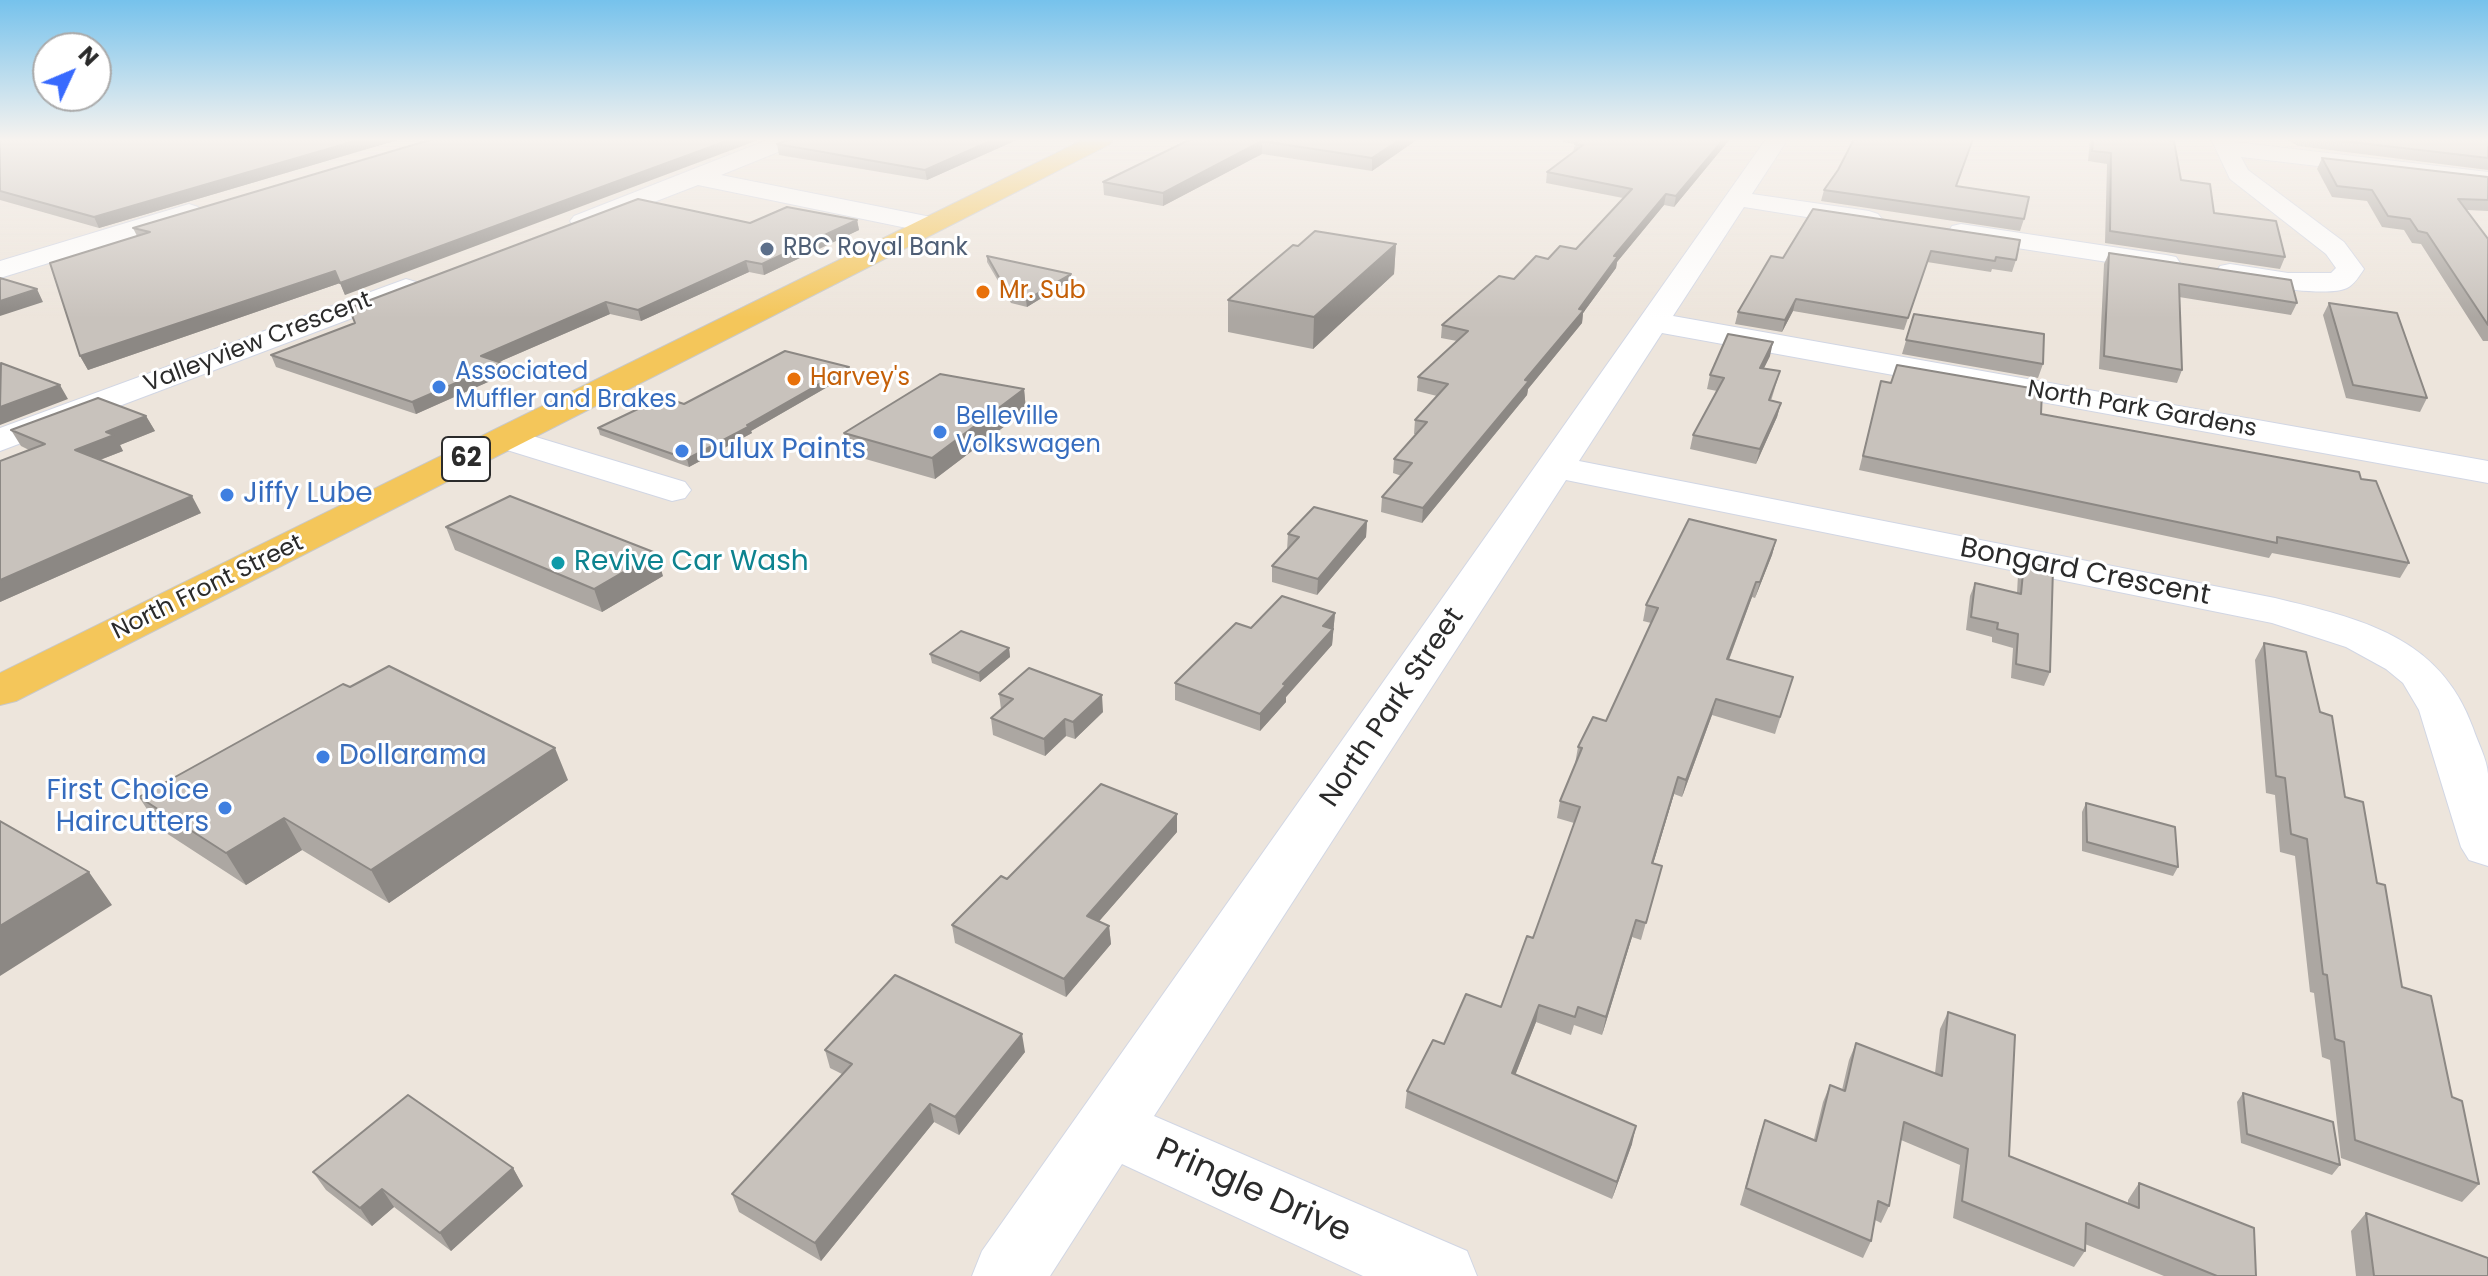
<!DOCTYPE html>
<html>
<head>
<meta charset="utf-8">
<style>
  body { margin:0 }
  #map { position:relative; width:2488px; height:1276px; overflow:hidden; background:#ede5dc; font-family:Poppins,sans-serif }
  canvas { display:block }
  .north { position:absolute; left:32px; top:32px; width:80px; height:80px; box-sizing:border-box; background:#fff; border:2px solid #aaa; border-radius:50%; rotate:46deg; font-size:22px; font-weight:700; line-height:32px; text-align:center; color:#2b2b2b }
  .north::after { content:''; display:block; margin:auto; width:28px; height:36px; background:#386afe; clip-path:polygon(50% 0,100% 100%,50% 72%,0 100%) }
</style>
</head>
<body>
<div id="map">
<canvas width="2488" height="1276"></canvas>
<div class="north">N</div>
</div>
<script>
const ctx = document.querySelector('canvas').getContext('2d');
ctx.lineJoin = 'round';
function stroke(path, color, width, dash) { ctx.strokeStyle = color; ctx.lineWidth = width; ctx.lineCap = dash ? 'butt' : 'round'; ctx.setLineDash(dash || []); ctx.stroke(path); }
function fill(path, color) { ctx.fillStyle = color; ctx.fill(path, 'evenodd'); }
function label(font, color, halo, rows, align = 'center') {
  ctx.font = font + ' Poppins,sans-serif'; ctx.lineWidth = 6; ctx.setLineDash([]); ctx.textBaseline = 'middle'; ctx.strokeStyle = halo; ctx.fillStyle = color; for (const [text, x, y, turn = 0] of rows) {
    ctx.save(); ctx.translate(x, y); ctx.rotate((+turn || 0) * Math.PI / 180); ctx.textAlign = isNaN(turn) ? turn : align; if (halo) ctx.strokeText(text, 0, 0); ctx.fillText(text, 0, 0); ctx.restore();
  }
}
const minor = new Path2D(`
  M770,139h31l-3,5 -77,31 210,42 9,3 4,5 -4,5 -9,3 -233,-48 -106,41h-18l-4,-5 4,-5z
  M1766,139h22l-36,55 117,17 9,3 4,5 -4,5 -9,3 -125,-20 -71,109 815,145v22l-826,-150 -83,128 696,137c86,21 165,38 198,130 5,15 14,31 15,46 0,30 0,62 0,92l-19,-6 -8,-13 -42,-137 -16,-27 -17,-14 -40,-22 -74,-24 -706,-143 -412,636 313,135 10,25h-114l-241,-112 -72,112h-78l10,-25z
  M2211,139h22l2,3 253,30v14l-247,-29 7,13 96,72 20,27c-4,6 -10,16 -17,19 -19,10 -104,-4 -127,-10l-4,-6 4,-6 10,-2 58,9h43l5,-5 -10,-14 -96,-75z
  M189,204l9,3 4,5 -4,5 -198,61v-17z
  M1961,224l205,31 10,2 4,6 -4,6 -10,2 -214,-33 -4,-6 4,-6z
  M406,279l10,3 4,6 -4,6 -416,157v-23z
  M506,428l179,54 6,8 -6,8 -13,3 -178,-55 -6,-7 6,-7z`);
const major = new Path2D(`
  M1085,139h28l-3,5 -1094,557 -16,4v-32z`);
stroke(minor, '#d1d6e4', 2);
stroke(major, '#c8c8c8', 2);
fill(minor, '#fff');
fill(major, '#f4c65a');
fill(new Path2D(`
  M0,139h401l-302,89 -99,-28z
  M433,139l-88,156 -5,-12 -252,87 -8,-14 57,-120 -4,-8z
  M1019,139l-92,41 -148,-25 -2,-11z
  M1191,139h227l-46,32 -110,-17 -99,52 -59,-11 -1,-13z
  M1564,139h166l-56,68 -10,-2 -47,57 -1,6 -33,45 -1,10 -54,66 -1,6 -105,128 -41,-11 1,-15 20,-21 -9,-3 1,-14 22,-25h-2l1,-14 22,-24 -20,-5 1,-14 39,-36 -16,-3 1,-13 72,-46 34,-20 28,-10 47,-51 -77,-15 1,-11 26,-20 2,-8 -12,-2z
  M2090,139h80l11,41 33,33 71,44 -5,12 -175,-26 2,-79 -19,-3z
  M2286,139h202v31l-190,-24z
  M2322,158l166,19v34l-21,-1 21,29v102h-5l-62,-97 -9,-1 -8,-13 -22,-3 -15,-26 -35,-4 -15,-28z
  M1957,186l67,33 -4,12 -199,-30 3,-11z
  M1813,209l203,51 -4,12 -20,-3 -1,3 -64,-10 -23,68 -111,-19 -11,21 -47,-8 3,-12 45,-54z
  M857,220l2,10 -95,45 -15,-3 -108,49 -31,-7 -111,48 3,1 4,11 -90,40 -140,-47 -5,-12 479,-132z
  M1396,244l-2,30 -81,75 -85,-17v-32l70,-54z
  M2109,253l188,50 -6,12 -112,-18 3,73 -5,13 -78,-14 5,-105z
  M987,256l84,18v6l-44,27 -16,-4 -24,-41z
  M2329,303l98,95 -7,14 -74,-14 -23,-83z
  M1914,314l129,50 -5,14 -136,-24z
  M1770,356l-6,12 16,3 -9,30 10,2 -4,14 -21,47 -66,-15 3,-14 24,-44 -10,-2 3,-14z
  M850,374l-99,57 1,2 -63,34 -89,-32 -2,-7 86,-24z
  M1881,381l480,98 48,84 -9,15 -128,-25 -3,5 -410,-88z
  M1024,389l2,21 -91,69 -87,-25 -4,-21z
  M146,416l9,15 -35,14 3,6 -23,9 101,53 -201,89v-141l29,-11 -8,-4 -10,-16z
  M1367,521l-1,16 -49,58 -45,-13v-16l15,-16 1,-16z
  M446,527l217,49 -61,36 -147,-62z
  M1776,540l-4,15 -17,43 -3,-1 -23,63 64,17 -18,57 -63,-19 -30,82 -8,-3 -21,70 9,2 -21,74 -9,-3 -30,98 -28,-10 -3,10 -35,-13 -21,53 117,69 -20,55 -207,-91 2,-17 37,-47 57,-37 32,-69 41,-115 -17,-5 3,-17 15,-37 3,-17 28,-26 45,-98 -8,-2 3,-16z
  M2024,562l26,110 -6,14 -33,-8 2,-30 -21,-6v-5l-26,-7 4,-34 5,-13 42,10 1,-18z
  M1335,613l-3,32 -46,52v5l-26,29 -85,-31v-17l76,-55z
  M2264,643l56,69 25,85 32,86 25,104 50,110 27,87 -17,18 -121,-44 -11,-98 -8,-3 -8,-64 -4,-1 -15,-136 -15,-4 -5,-57 -9,-2 -11,-133z
  M1009,648l1,9 -30,25 -48,-19 -2,-9z
  M350,687l218,93 -179,123 -87,-53 -56,35 -86,-56 -21,-32z
  M999,694l104,18 -28,27 -9,-3 -21,20 -52,-21 -2,-17 10,-9z
  M2086,803l92,64 -5,9 -91,-25v-39z
  M1177,832l-78,89 10,5 2,18 -45,53 -111,-54 -3,-18 55,-46z
  M1948,1012l61,144 119,47v-3l11,-17 117,93h-92l-79,-32v7l-11,16 -121,-49 7,-53 -59,-25 -12,66 -8,17 -6,-3 -4,21 -8,17 -123,-53 19,-68 6,-17 49,19 9,-37 7,-17 12,5 7,-30 7,-17 79,30 5,-44z
  M825,1050l200,2 -66,83 -25,-13 -113,139 -82,-49 -7,-18 110,-120 -12,-6z
  M2243,1093l97,72 -8,10 -91,-32 -4,-41z
  M513,1168l10,18 -72,65 -57,-44 -22,19 -46,-36 -13,-18z
  M2366,1213l122,63h-132l-5,-45z`), '#aca7a2');
fill(new Path2D(`
  M362,139h39l-302,89 -5,-11z
  M732,139h29l-416,156 -5,-12 -252,87 -8,-14z
  M995,139h24l-92,41 -2,-10z
  M1401,139h17l-46,32v-13z
  M1724,139h6l-56,68 2,-11z
  M1262,141v13l-99,52v-13z
  M1666,194l-2,11 -47,57 -1,6 -33,45 -1,10 -54,66 -1,6 -105,128 1,-15 102,-128 54,-71 35,-53z
  M857,220l2,10 -95,45 -2,-11z
  M1396,244l-2,30 -81,75 1,-32z
  M746,261l3,11 -108,49 -3,-11z
  M1071,274v6l-44,27 -1,-7z
  M37,289l6,13 -43,14v-15z
  M1796,299l-3,12 -11,21 3,-12z
  M606,302l4,12 -125,54 -4,-12z
  M1773,342l-3,14 -13,26 3,-14z
  M502,363l4,11 -90,40 -4,-12z
  M849,367l1,7 -99,57 1,2 -63,34 -2,-8z
  M60,385l8,14 -68,26v-18z
  M1024,389l2,21 -91,69 -3,-21z
  M1781,403l-4,14 -21,47 4,-15z
  M146,416l9,15 -35,14 3,6 -39,15 -9,-16 31,-18z
  M192,496l9,17 -201,89v-22z
  M1367,521l-1,16 -49,58 1,-16z
  M1776,540l-4,15 -17,43 5,-16z
  M656,553l7,23 -61,36 -8,-23z
  M1756,582l-4,15 -29,78 4,-16z
  M1335,613l-3,32 -46,52v5l-26,29v-17l23,-30 40,-58z
  M1009,648l1,9 -30,25 -1,-9z
  M1102,695l1,17 -28,27 -2,-17z
  M1716,699l-4,16 -30,82 4,-17z
  M1065,719l1,17 -21,20 -1,-17z
  M555,748l13,32 -179,123 -18,-33z
  M1678,777l-4,17 -26,87 4,-18z
  M1177,814v18l-89,102 -1,-18z
  M284,818l18,32 -56,35 -20,-32z
  M89,872l23,33 -112,71v-50z
  M1636,920l-4,17 -30,98 4,-18z
  M1109,926l2,18 -45,53 -2,-18z
  M1539,1005l-3,17 -27,69 3,-18z
  M1022,1034l3,18 -66,83 -4,-18z
  M930,1104l4,18 -113,139 -6,-18z
  M1636,1126l-4,18 -20,55 5,-17z
  M513,1168l10,18 -72,65 -11,-18z
  M382,1189l12,18 -22,19 -12,-18z`), '#8c8884');
const building = new Path2D(`
  M0,139h362l-268,78 -94,-26z
  M433,139h299l-392,144 -5,-12 -255,85 -30,-93 100,-31 -17,-4z
  M791,139h204l-70,31 -148,-26z
  M1191,139h210l-29,19 -110,-17 -99,52 -60,-11z
  M1580,139h144l-48,57 -10,-2 -52,62h4l-39,53 5,1 -59,70 4,1 -106,127 -41,-11 30,-34 -18,-4 33,-37 -12,-2 33,-36 -30,-7 50,-46 -26,-6 57,-49 15,3 22,-23 12,3 12,-13 16,3 56,-60 -85,-17 36,-27 -8,-1z
  M1854,139h119l-17,47 73,11 -5,22 -200,-29 14,-20z
  M2093,139h77v2h4l7,39 29,4 4,29 62,8 9,36 -175,-26 1,-78 -19,-2z
  M2326,139h162v19z
  M2322,158l166,19v23l-30,-1 30,40v86l-61,-92 -9,-2 -8,-12 -22,-3 -16,-26 -35,-4z
  M638,199l112,24 37,-16 70,13 -95,44 -16,-3 -108,49 -32,-8 -125,54 21,7 -90,39 -141,-47 84,-32 -6,-15z
  M1813,209l207,31 -4,20 -20,-3 -1,4 -64,-10 -23,67 -112,-19 -11,21 -47,-8 33,-56 12,2z
  M1315,231l81,13 -82,73 -86,-17 65,-55 5,1z
  M2109,253l182,27 6,23 -118,-19 3,86 -78,-14z
  M987,256l84,18 -45,26 -16,-3z
  M0,278l37,11 -37,12z
  M2329,303l68,10 30,85 -74,-13z
  M1914,314l130,20 -1,30 -137,-24z
  M1728,334l45,8 -13,26 20,3 -11,29 12,3 -21,46 -67,-14 31,-57 -14,-3z
  M785,351l64,16 -102,58 3,1 -63,33 -89,-31 65,-31 21,7z
  M1,363l59,22 -60,22z
  M1897,365l145,25 -1,24 318,58 2,7 15,2 33,82 -132,-26v6l-414,-87 18,-75 10,2z
  M940,374l84,15 -92,69 -88,-25z
  M98,398l48,18 -40,16 8,3 -39,15 117,46 -192,84v-119l45,-17 -34,-14z
  M510,496l146,57 -62,36 -148,-62z
  M1314,507l53,14 -49,58 -46,-13 27,-29 -11,-3z
  M1689,519l87,21 -16,42h-4l-29,77 66,18 -13,40 -64,-18 -30,81 -8,-3 -26,86 10,3 -16,57 -10,-3 -30,97 -28,-10 -3,10 -36,-12 -27,68 124,53 -19,56 -210,-91 26,-51 11,4 22,-50 35,13 26,-71 6,2 47,-131 -20,-6 22,-53 -4,-1 15,-30 13,4 52,-113 -12,-3z
  M2024,562l29,6 -3,104 -34,-8 2,-30 -21,-5 1,-6 -27,-6 4,-34 46,11z
  M1282,596l53,17 -12,13 10,3 -50,55 3,1 -26,29 -85,-31 61,-60 15,5z
  M961,631l48,17 -30,25 -49,-19z
  M2264,643l42,9 14,60 12,4 13,81 18,5 14,81 8,2 17,102 29,9 21,101 10,4 17,83 -124,-44 -11,-98 -9,-3 -8,-64 -4,-1 -16,-135 -16,-5 -6,-56 -9,-2z
  M389,666l166,82 -184,122 -87,-52 -58,35 -87,-56 204,-113 7,3z
  M1029,668l73,27 -29,27 -8,-3 -21,20 -53,-21 22,-19 -14,-5z
  M1101,784l76,30 -90,102 22,10 -45,53 -112,-54 49,-49 6,3z
  M2086,803l89,24 3,40 -91,-25z
  M0,821l89,51 -89,54z
  M895,975l127,59 -67,83 -25,-13 -115,139 -83,-49 120,-130 -27,-14z
  M1948,1012l67,23 -6,121 130,52v-25l115,45 2,48h-39l-131,-53 -1,28 -123,-50 6,-52 -64,-27 -15,84 -11,-5 -7,40 -125,-53 19,-68 51,21 14,-56 15,6 11,-48 86,33z
  M2243,1093l90,29 7,43 -93,-31z
  M408,1095l105,73 -73,65 -58,-44 -22,19 -47,-36z
  M2366,1213l122,45v18h-114z`);
fill(building, '#c8c2bc');
stroke(building, '#8c8884', 2);
const sky = ctx.createLinearGradient(0, 0, 0, 318);
sky.addColorStop(0, '#76c2ec');
sky.addColorStop(0.44, '#f7f3ef');
sky.addColorStop(1, '#f7f3ef00');
ctx.fillStyle = sky;
ctx.fillRect(0, 0, 2488, 318);
for (const [x, y, r, color] of [
  [767,249,8,"#5c6f8a"],
  [983,292,8,"#e8710a"],
  [794,379,8,"#e8710a"],
  [439,387,8,"#3f7fe0"],
  [940,432,8,"#3f7fe0"],
  [682,451,8,"#3f7fe0"],
  [227,495,8,"#3f7fe0"],
  [558,563,8,"#0f9aa8"],
  [323,757,8,"#3f7fe0"],
  [225,808,8,"#3f7fe0"]
]) { const dot = new Path2D(); dot.arc(x, y, r, 0, 2 * Math.PI); ctx.fillStyle = color; ctx.fill(dot); stroke(dot, '#fff', 3); }
label('24px', '#4e5e75', '#fff', [
  ["RBC Royal Bank",783,249]
], 'left');
label('24px', '#c56008', '#fff', [
  ["Mr. Sub",999,292],
  ["Harvey's",810,379]
], 'left');
label('24px', '#2b2b2b', '#fff', [
  ["Valleyview Crescent",258,343,-21],
  ["North Park Gardens",2142,410,10],
  ["North Front Street",208,588,-26]
]);
label('24px', '#366cbe', '#fff', [
  ["Associated",455,373],
  ["Muffler and Brakes",455,401],
  ["Belleville",956,418],
  ["Volkswagen",956,446]
], 'left');
for (const [x, y, w] of [
  [466,459,48]
]) { const box = new Path2D(); box.roundRect(x - w / 2, y - 22, w, 44, 6); ctx.fillStyle = '#fff'; ctx.fill(box); stroke(box, '#2b2b2b', 2); }
label('bold 26px', '#2b2b2b', null, [
  ["62",466,459]
]);
label('28px', '#366cbe', '#fff', [
  ["Dulux Paints",698,451],
  ["Jiffy Lube",243,495],
  ["Dollarama",339,757],
  ["First Choice",209,792,"right"],
  ["Haircutters",209,824,"right"]
], 'left');
label('28px', '#0d838f', '#fff', [
  ["Revive Car Wash",574,563]
], 'left');
label('28px', '#2b2b2b', '#fff', [
  ["Bongard Crescent",2085,573,11],
  ["North Park Street",1393,708,-56]
]);
label('34px', '#2b2b2b', '#fff', [
  ["Pringle Drive",1253,1192,24]
]);
</script>
</body>
</html>
